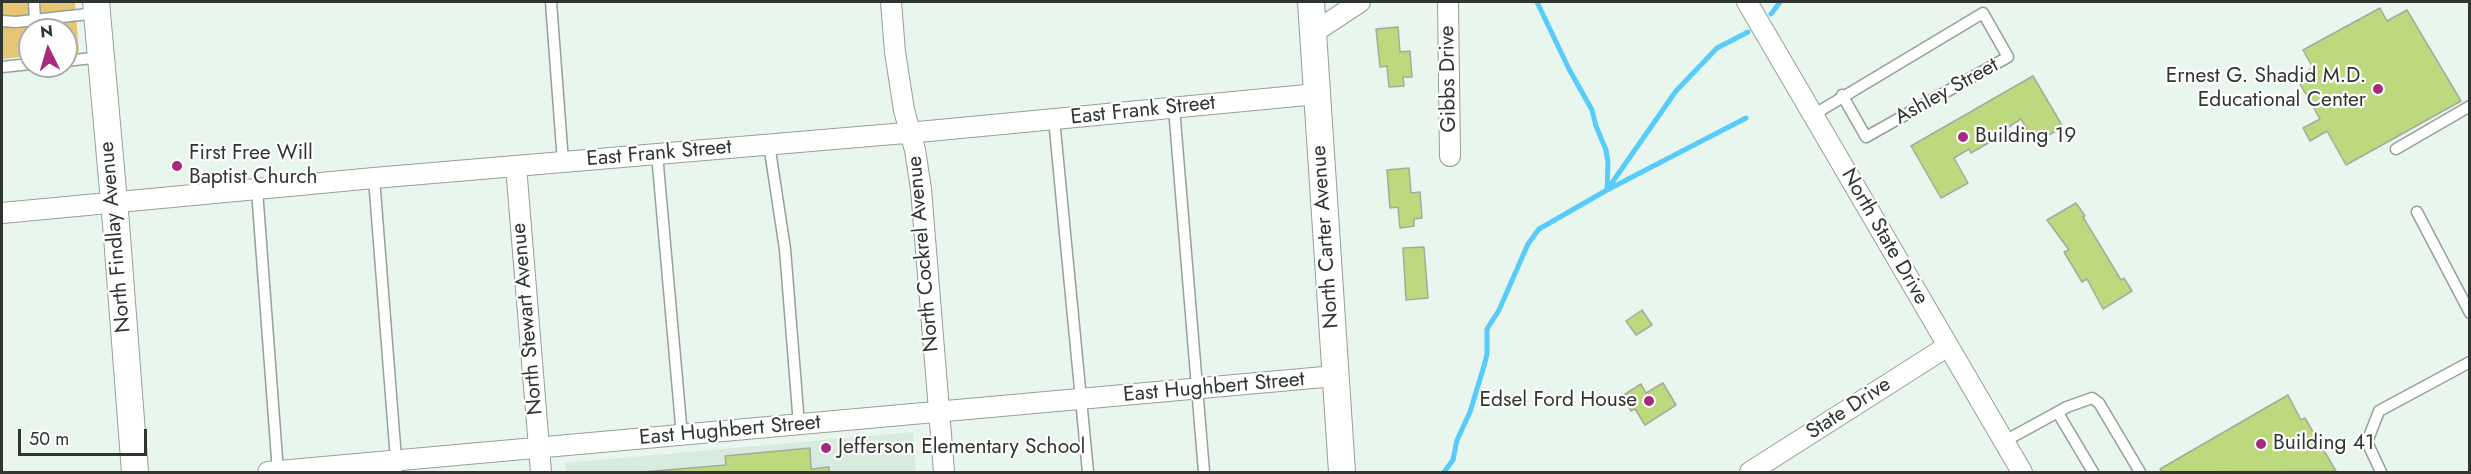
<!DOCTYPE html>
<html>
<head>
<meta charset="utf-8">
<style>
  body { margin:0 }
  #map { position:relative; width:2471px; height:474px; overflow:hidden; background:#e9f6ee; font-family:Jost,sans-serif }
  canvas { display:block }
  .frame { position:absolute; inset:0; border:3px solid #2f3531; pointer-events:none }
  .north { position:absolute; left:18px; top:18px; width:60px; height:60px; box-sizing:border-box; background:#fff; border:2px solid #acaead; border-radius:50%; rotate:355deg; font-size:16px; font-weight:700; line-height:24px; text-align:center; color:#2f3531 }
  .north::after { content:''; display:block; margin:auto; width:21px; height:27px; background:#a62b7f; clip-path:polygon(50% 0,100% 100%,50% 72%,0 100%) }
  .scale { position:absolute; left:18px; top:429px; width:129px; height:27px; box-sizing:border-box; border:3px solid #2f3531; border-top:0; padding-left:8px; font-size:18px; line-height:21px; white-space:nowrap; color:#2f3531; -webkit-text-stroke:4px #fff; paint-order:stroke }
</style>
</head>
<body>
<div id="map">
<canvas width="2471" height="474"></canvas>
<div class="frame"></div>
<div class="north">N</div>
<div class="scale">50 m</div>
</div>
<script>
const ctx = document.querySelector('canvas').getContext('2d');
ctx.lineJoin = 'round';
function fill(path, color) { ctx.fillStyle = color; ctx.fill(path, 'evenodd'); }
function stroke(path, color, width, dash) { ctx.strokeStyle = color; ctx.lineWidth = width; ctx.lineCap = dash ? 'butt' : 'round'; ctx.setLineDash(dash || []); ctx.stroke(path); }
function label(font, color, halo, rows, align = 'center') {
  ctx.font = font + ' Jost,sans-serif'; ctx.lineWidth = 4.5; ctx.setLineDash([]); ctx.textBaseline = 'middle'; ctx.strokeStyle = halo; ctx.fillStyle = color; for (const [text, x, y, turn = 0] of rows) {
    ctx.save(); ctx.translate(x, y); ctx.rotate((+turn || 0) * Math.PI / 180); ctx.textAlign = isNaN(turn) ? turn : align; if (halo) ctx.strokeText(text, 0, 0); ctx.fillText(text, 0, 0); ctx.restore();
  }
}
fill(new Path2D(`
  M913,432l3,40h-350l-1,-9z`), '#d7ecdf');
fill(new Path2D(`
  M2,2h73l4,50 -13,1v-23h-36v26l-28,3z`), '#e6c675');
stroke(new Path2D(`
  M1537,2l32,67 23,41 4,16 10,24 2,13 -1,27 139,-72
  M1771,14l9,-12
  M1444,472l9,-12 4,-20 13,-28 14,-46 3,-12v-25l12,-19 29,-66 11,-15 68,-39 69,-99 41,-43 31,-16`), '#57cbf9', 5);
const building = new Path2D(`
  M2380,8l7,13 20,-11 54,91 -115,64 -19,-34 -17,10 -7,-13 17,-9 -24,-42 17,-9 -10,-18z
  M1398,27l2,25 10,-1 2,26h-9l1,9 -15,1 -2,-21 -7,1 -4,-38z
  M2033,76l30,51 -28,16 -14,-24 -14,9 2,3 -38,22 -2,-4 -15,9 14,25 -27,15 -30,-52z
  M1409,168l2,25 9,-1 2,26 -8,1v7l-14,2 -2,-21 -8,1 -3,-38z
  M2076,203l9,13 -2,1 38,63 3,-2 8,13 -29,18 -16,-30 -5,3 -18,-30 5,-2 -22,-30z
  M1424,247l4,51 -22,2 -3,-52z
  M1642,310l10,15 -16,10 -10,-14z
  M1663,383l13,22 -31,20 -10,-16 -4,2 -9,-15 19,-12 5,9z
  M2288,395l13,25 4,-2 31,53 -174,1 -2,-3z
  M810,448l1,21 18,-2v5h-186l83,-7 -1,-9z`);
fill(building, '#bcd97d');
stroke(building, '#a5aa9d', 1.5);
const service = new Path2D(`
  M34,2l1,18
  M551,2l12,160
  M2,21l14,1 81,-9
  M66,61l35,-4
  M2,67l28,-3
  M1174,108l30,364
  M1813,115l170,-102 25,44 -142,80 -24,-42
  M1054,119l34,353
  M769,144l16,105 14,176
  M2396,149l74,-43
  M657,154l25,282
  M374,178l23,294
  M257,190l21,282
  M2417,212l53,101
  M2058,413l35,59
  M2003,442l64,-35 25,-9 7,5 41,69
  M2381,472l-14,-30 12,-31 91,-49`);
const minor = new Path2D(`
  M891,2l4,50 9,58 11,40 6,39 23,283
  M1448,2l2,154
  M1747,2l275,470
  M1313,33l47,-31
  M516,166l25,306
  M2,213l372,-35 555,-47 388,-37
  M268,472l1067,-96
  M1750,472l198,-126`);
const tertiary = new Path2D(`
  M96,2l20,222 19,248
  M1311,2l31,470`);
stroke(service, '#94a198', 13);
stroke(minor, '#94a198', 22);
stroke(tertiary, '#94a198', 28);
stroke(service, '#fff', 10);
stroke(minor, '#fff', 20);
stroke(tertiary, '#fff', 26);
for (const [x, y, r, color] of [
  [2378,89,6,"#a62b7f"],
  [1963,137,6,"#a62b7f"],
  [177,166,6,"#a62b7f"],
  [1649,401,6,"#a62b7f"],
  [2261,444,6,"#a62b7f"],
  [826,448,6,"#a62b7f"]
]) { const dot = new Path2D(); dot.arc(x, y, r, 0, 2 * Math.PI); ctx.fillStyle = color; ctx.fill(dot); stroke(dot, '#fff', 2); }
label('21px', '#2f3531', '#fff', [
  ["Ernest G. Shadid M.D.",2366,77,"right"],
  ["Educational Center",2366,101,"right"],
  ["Building 19",1975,137],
  ["First Free Will",189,154],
  ["Baptist Church",189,178],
  ["Edsel Ford House",1637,401,"right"],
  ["Building 41",2273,444],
  ["Jefferson Elementary School",838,448]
], 'left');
label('21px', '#2f3531', '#fff', [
  ["Gibbs Drive",1449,79,-91],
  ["Ashley Street",1947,92,-29],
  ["East Frank Street",1143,111,-6],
  ["East Frank Street",659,154,-5],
  ["North Findlay Avenue",116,237,-95],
  ["North Carter Avenue",1326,237,-94],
  ["North State Drive",1884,237,60],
  ["North Cockrel Avenue",924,254,-95],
  ["North Stewart Avenue",528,319,-95],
  ["East Hughbert Street",1214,388,-5],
  ["State Drive",1849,409,-33],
  ["East Hughbert Street",730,431,-5]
]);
</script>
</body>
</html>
